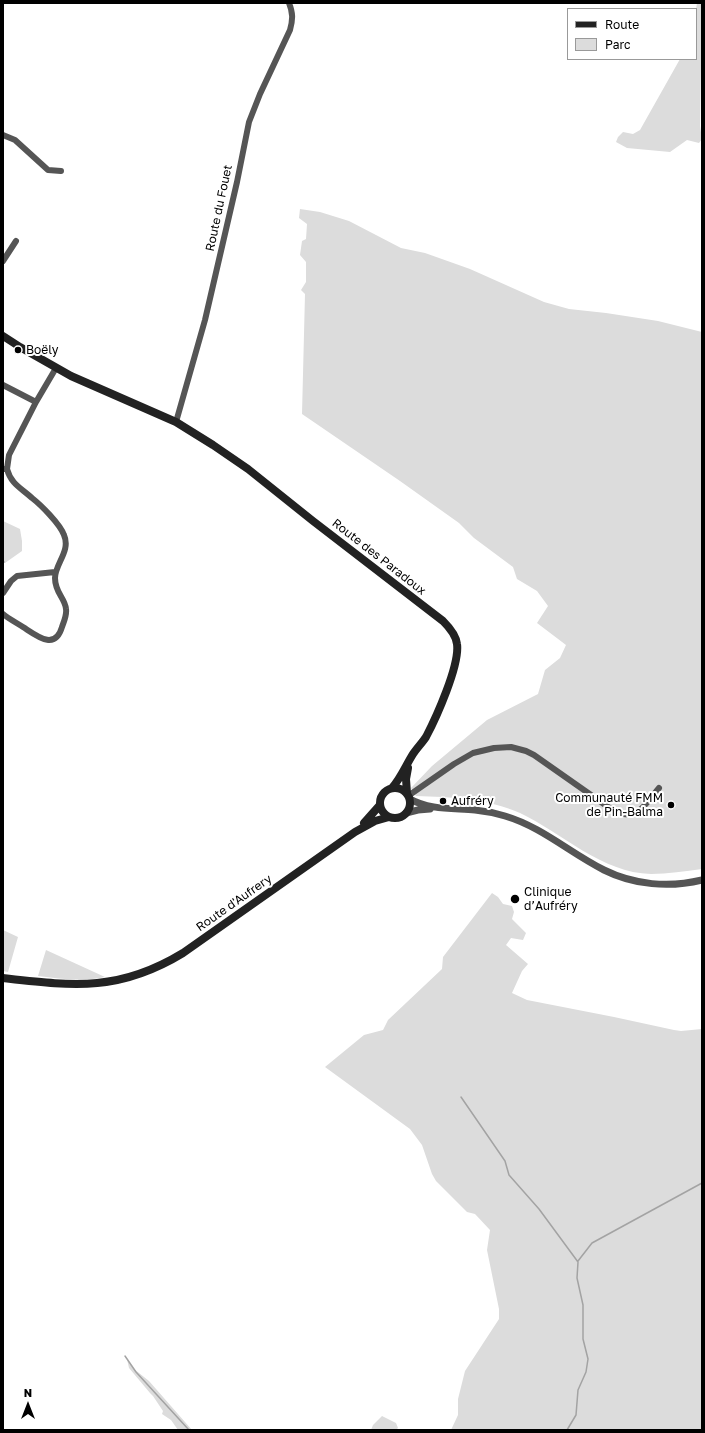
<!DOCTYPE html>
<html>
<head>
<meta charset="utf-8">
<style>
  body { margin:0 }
  #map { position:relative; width:705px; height:1433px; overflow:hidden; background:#fff; font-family:"Golos Text",sans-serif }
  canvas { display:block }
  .frame { position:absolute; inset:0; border:4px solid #000; pointer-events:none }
  .legend { position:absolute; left:567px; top:8px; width:130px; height:52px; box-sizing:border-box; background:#fff; border:1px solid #999; margin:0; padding:5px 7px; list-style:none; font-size:12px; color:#000 }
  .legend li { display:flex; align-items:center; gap:8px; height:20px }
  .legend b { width:20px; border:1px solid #999 }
  .north { position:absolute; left:8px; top:1385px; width:40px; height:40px; -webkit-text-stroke:3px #fff; paint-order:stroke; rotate:0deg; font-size:11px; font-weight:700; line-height:16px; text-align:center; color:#000 }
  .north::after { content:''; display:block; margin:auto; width:14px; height:18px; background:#000; clip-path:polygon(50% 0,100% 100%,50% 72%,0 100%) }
</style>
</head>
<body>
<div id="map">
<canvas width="705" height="1433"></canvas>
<div class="frame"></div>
<ul class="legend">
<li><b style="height:5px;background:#222"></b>Route</li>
<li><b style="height:11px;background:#dcdcdc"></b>Parc</li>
</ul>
<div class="north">N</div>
</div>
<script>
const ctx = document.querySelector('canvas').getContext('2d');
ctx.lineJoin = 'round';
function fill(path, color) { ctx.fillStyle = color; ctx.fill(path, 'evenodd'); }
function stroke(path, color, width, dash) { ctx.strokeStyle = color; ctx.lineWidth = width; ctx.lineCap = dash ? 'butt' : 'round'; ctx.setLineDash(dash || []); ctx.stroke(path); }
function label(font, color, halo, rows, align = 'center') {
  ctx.font = font + ' "Golos Text",sans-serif'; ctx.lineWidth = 4; ctx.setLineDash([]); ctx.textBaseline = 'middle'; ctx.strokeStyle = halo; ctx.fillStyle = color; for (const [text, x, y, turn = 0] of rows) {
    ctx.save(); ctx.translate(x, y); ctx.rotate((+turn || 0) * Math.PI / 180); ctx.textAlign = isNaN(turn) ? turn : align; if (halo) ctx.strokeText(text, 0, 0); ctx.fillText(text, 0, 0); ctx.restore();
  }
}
fill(new Path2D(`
  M697,3h5l-2,123 2,13 -3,4 -12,-3 -17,12 -43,-4 -11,-6 2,-5 5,-5 10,2 7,-4 40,-71h16v-50z
  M300,209l20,3 29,9 52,27 24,5 45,16 74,33 25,7 37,4 52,8 44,11v537c-17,2 -34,5 -51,5 -49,-1 -89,-41 -131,-61 -32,-14 -69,-16 -104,-17l-5,-8 21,-22 55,-46 51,-26 7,-24 15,-12 6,-13 -29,-22 11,-17 -11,-15 -20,-12 -4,-12 -39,-29 -15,-15 -59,-42 -98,-67 3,-120 -4,-4 5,-8v-20l-6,-7 2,-14 4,-2 1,-15 -8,-6z
  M3,521l17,8 2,12v10l-17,12h-2z
  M492,893l6,4 5,7 9,2 2,6 -2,7 14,14 -3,7 -12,-2 -5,7 22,19 -6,7 -10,22 15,7 87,17 60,13 7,1 21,-2v401h-251l7,-15v-16l7,-28 34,-52v-10l-12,-59 3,-20 -15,-16 -8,-2 -31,-31 -4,-7 -10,-29 -12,-16 -85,-62 39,-32 19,-5 5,-10 54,-51 1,-12z
  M3,930l15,7 -10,35 -5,-1z
  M46,950l59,27c-22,5 -44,2 -67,-1z
  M127,1359l7,10 15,12 43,49h-14l-7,-10 -9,-6 1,-3 -10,-15 -3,-3 -21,-25z
  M382,1416l14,7 2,5 -2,2h-25l2,-5z`), '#dcdcdc');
stroke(new Path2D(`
  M3,561l1,1
  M461,1097l44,64 4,14 30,34 39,53 -1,16 6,27v34l5,20 -2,13 -8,18 -2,25 -9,15
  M578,1261l14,-18 110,-60
  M125,1356l11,16 53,58`), '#a3a3a3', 1.5);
stroke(new Path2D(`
  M3,135l12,5 33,30 13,1
  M3,261l13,-20
  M3,385l33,17
  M176,422l29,-102 32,-138 12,-60 11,-28 30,-64c3,-11 3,-17 -1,-27
  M3,469h4c4,15 14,19 25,29 9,7 28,26 32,37 7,16 -9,29 -9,43 0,15 10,20 11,31 1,6 -2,12 -4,18 -7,24 -25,9 -39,0 -6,-4 -14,-8 -20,-13
  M7,469l2,-14 27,-53 20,-34
  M3,593l8,-12 6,-5 38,-4
  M408,796l46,-32 19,-11 21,-5 17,-1 15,4 8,4 77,54c25,15 33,-3 48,-21`), '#555', 6);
stroke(new Path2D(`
  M410,799c19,11 44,9 65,11 10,1 20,3 30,6 37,11 65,37 99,54 30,15 65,18 98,10
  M406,813l12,-3 12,-1`), '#555', 7);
stroke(new Path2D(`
  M3,336l17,11 51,29 105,46 37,23 35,24 65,52 130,100c7,7 13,14 14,23 3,21 -21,74 -31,93 -4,6 -9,11 -13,17 -7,11 -12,24 -21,34
  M380 803a15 15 0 1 1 30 0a15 15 0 1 1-30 0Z
  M407,793l-1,-14 2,-11
  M364,823l16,-18
  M3,978c71,8 116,14 180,-25l172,-121 20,-11 14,-4`), '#222', 8);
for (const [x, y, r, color] of [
  [18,350,4,"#000"],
  [443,801,4,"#000"],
  [671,805,4,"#000"],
  [515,899,5,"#000"]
]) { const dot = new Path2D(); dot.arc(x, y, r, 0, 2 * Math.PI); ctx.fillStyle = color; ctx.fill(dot); stroke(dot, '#fff', 1.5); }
label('12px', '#000', '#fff', [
  ["Route du Fouet",219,208,-78],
  ["Route des Paradoux",379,557,38],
  ["Route d'Aufrery",234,903,-35]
]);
label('12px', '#000', '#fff', [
  ["Boëly",26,350],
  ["Communauté FMM",663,798,"right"],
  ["de Pin-Balma",663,812,"right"],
  ["Aufréry",451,801],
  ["Clinique",524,892],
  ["d’Aufréry",524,906]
], 'left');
</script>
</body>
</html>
